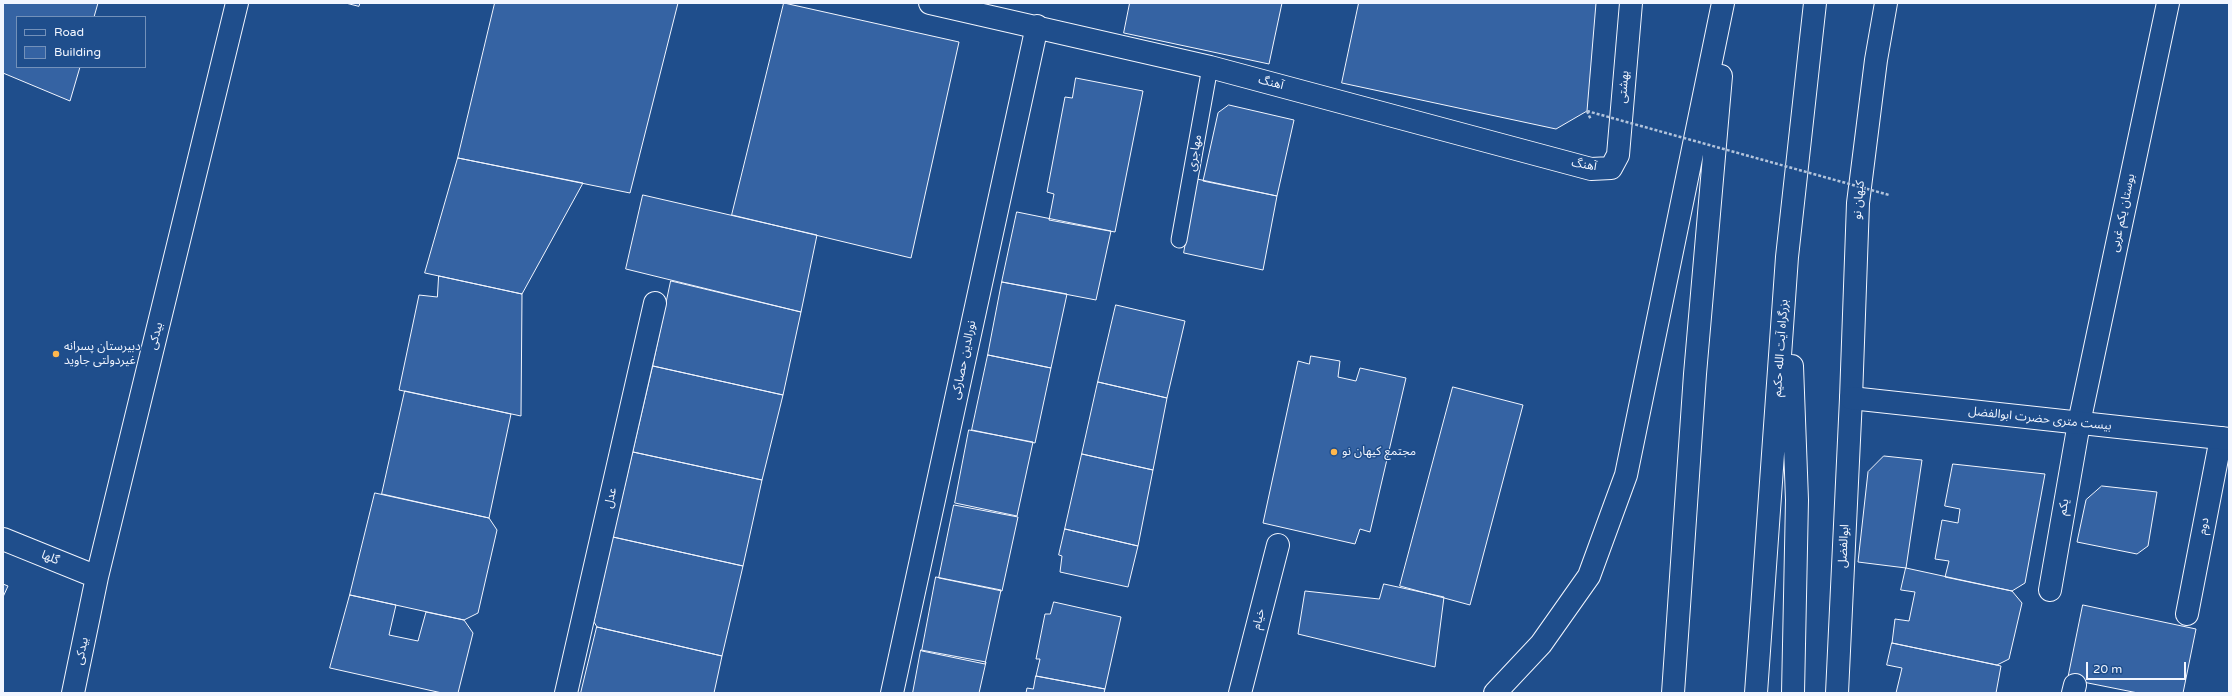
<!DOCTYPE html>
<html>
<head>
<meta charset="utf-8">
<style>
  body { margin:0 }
  #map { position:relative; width:2232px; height:696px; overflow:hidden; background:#1f4e8c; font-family:"Varela Round",sans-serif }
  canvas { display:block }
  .frame { position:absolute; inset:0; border:4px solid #f2f6ff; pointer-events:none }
  .legend { position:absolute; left:16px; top:16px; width:130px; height:52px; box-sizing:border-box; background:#1f4e8c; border:1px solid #7391ba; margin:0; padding:5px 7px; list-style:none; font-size:12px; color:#f2f6ff }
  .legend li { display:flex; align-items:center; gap:8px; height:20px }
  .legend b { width:20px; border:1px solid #7391ba }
  .scale { position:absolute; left:2086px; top:662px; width:100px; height:18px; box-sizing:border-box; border:2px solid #f2f6ff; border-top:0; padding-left:5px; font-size:12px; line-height:14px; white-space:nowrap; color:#f2f6ff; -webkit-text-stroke:3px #1f4e8c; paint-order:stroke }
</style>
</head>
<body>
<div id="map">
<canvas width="2232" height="696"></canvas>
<div class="frame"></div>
<ul class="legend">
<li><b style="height:5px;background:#1f4e8c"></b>Road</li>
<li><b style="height:11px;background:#3563a3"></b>Building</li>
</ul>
<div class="scale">20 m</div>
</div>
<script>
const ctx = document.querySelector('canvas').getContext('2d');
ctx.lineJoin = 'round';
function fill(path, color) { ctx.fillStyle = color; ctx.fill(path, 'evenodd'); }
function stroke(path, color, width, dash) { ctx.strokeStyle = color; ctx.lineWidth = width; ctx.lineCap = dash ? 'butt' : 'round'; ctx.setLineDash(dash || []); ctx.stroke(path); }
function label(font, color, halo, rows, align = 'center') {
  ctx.font = font + ' "Varela Round","Noto Sans Arabic",sans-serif'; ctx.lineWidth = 3; ctx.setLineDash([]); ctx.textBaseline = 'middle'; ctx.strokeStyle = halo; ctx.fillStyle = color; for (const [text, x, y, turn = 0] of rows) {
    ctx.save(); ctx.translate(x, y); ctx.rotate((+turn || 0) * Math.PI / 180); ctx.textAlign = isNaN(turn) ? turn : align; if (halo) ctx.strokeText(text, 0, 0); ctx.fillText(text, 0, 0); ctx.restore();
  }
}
const building = new Path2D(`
  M3,3h95l-4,14h-77v50h63l-10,34 -67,-28z
  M346,3h14l-1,3z
  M495,3h183l-48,190 -172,-35z
  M784,3l175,39 -48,216 -179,-43z
  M1130,3h152l-13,61 -145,-31z
  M1359,3h237l-9,108 -31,18 -214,-46z
  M1076,78l67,13 -28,141 -66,-12 5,-26 -7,-2 18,-95 7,1z
  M1229,105l65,15 -17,76 -74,-15 15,-68z
  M458,158l125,25 -61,111 -97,-21z
  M1197,179l80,17 -14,74 -79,-17z
  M643,195l174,40 -16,77 -175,-43z
  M1017,212l94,19 -15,69 -94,-18z
  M439,276l83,18 -1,122 -122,-26 20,-95 18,2z
  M671,281l130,31 -18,83 -130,-29z
  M1002,282l65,12 -16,74 -63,-13z
  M1116,305l69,16 -18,77 -69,-16z
  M988,355l63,13 -16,75 -63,-13z
  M1311,356l29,5 -2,16 18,4 4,-13 46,10 -36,154 -10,-3 -5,15 -92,-21 35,-162 11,3z
  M653,366l130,29 -21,85 -129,-28z
  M1098,382l69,16 -14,72 -71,-16z
  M1453,387l70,18 -53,200 -70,-19z
  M405,391l106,23 -22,104 -107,-24z
  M969,430l64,12 -16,74 -62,-13z
  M633,452l129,28 -19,86 -130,-29z
  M1082,454l71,16 -15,76 -73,-17z
  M1884,456l38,4 -16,108 -48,-6 10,-90z
  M1953,464l92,10 -20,109 -13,8 -67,-14 4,-16 -14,-2 7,-39 16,3 2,-14 -15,-3z
  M2102,486l55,6 -9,54 -11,8 -60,-12 9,-42z
  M375,493l114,25 8,12 -19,83 -14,7 -114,-25z
  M954,505l64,12 -16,74 -63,-13z
  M1065,529l73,17 -10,41 -68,-15 2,-16 -3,-1z
  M613,537l130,29 -21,90 -125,-29 -3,-5z
  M1906,568l106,23 10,12 -13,56 -12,6 -105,-22 3,-24 14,2 6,-29 -14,-2z
  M936,577l65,13 -16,74 -63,-13z
  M3,584l5,2 -5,11z
  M1384,584l60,13 -9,70 -137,-33 7,-43 74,8z
  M350,595l46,10 -7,30 29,6 8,-29 38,8 9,13 -15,60h-16l-112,-25z
  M1054,602l67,15 -16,72 -69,-13 4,-17h-4l9,-45h5z
  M2083,605l113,24 -13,64h-45l-70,-14z
  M597,627l125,29 -8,37h-133z
  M1892,643l109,23 -5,27h-100l6,-25 -15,-3z
  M921,650l65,12 -7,31h-66z
  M1036,676l69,13 -1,4h-78l1,-5 6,1z`);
fill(building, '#3563a3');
stroke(building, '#f2f6ff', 1);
const service = new Path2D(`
  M1179,240l31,-173`);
const minor = new Path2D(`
  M930,3l280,64 381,102 20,-1 7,-13 13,-152
  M3,539l94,38
  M2050,590l29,-167 89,-420
  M2187,614l34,-176
  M73,693l24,-116 140,-574
  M566,693l89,-390
  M892,693l145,-667
  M1240,693l38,-148
  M1837,693l14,-295 7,-195 18,-143 10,-57
  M2073,693l2,-8`);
const tertiary = new Path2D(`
  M1851,398l378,41`);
const trunk = new Path2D(`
  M1792,366l5,134 -4,193
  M1495,693l46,-49 48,-68 37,-101 97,-472
  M1673,693l22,-319 26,-298
  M1756,693l31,-436 28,-254`);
stroke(service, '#f2f6ff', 17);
stroke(minor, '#f2f6ff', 24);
stroke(tertiary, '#f2f6ff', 24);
stroke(trunk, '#f2f6ff', 24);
stroke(new Path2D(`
  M1587,111l4,9`), '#b3c4dc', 2.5, [3, 2]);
stroke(service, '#1f4e8c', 15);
stroke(minor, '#1f4e8c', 22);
stroke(tertiary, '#1f4e8c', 22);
stroke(trunk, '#1f4e8c', 22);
stroke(new Path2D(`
  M1587,111l302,84`), '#b3c4dc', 2.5, [3, 2]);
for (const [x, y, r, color] of [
  [56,354,4,"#ffb74d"],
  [1334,452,4,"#ffb74d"]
]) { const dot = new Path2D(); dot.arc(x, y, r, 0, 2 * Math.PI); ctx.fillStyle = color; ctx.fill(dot); stroke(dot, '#1f4e8c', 1.5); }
label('12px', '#f2f6ff', '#1f4e8c', [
  ["آهنگ",1271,83,15],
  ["بهشتی",1624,87,-85],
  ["مهاجری",1195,153,-80],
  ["آهنگ",1584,165,10],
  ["کیهان نو",1859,200,-85],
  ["بوستان یکم غربی",2123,213,-78],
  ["بیدکی",156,336,-76],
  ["بزرگراه آیت الله حکیم",1781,348,-86],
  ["نورالدین حصارکی",964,360,-78],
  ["بیست متری حضرت ابوالفضل",2040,419,6],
  ["عدل",611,498,-77],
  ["یکم",2064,507,-80],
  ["دوم",2204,526,-79],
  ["ابوالفضل",1844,546,-87],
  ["گلها",50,558,22],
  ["خیام",1259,619,-76],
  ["بیدکی",82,651,-78]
]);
label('12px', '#f2f6ff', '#1f4e8c', [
  ["دبیرستان پسرانه",64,347],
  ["غیردولتی جاوید",64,361],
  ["مجتمع کیهان نو",1342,452]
], 'left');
</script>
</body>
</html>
